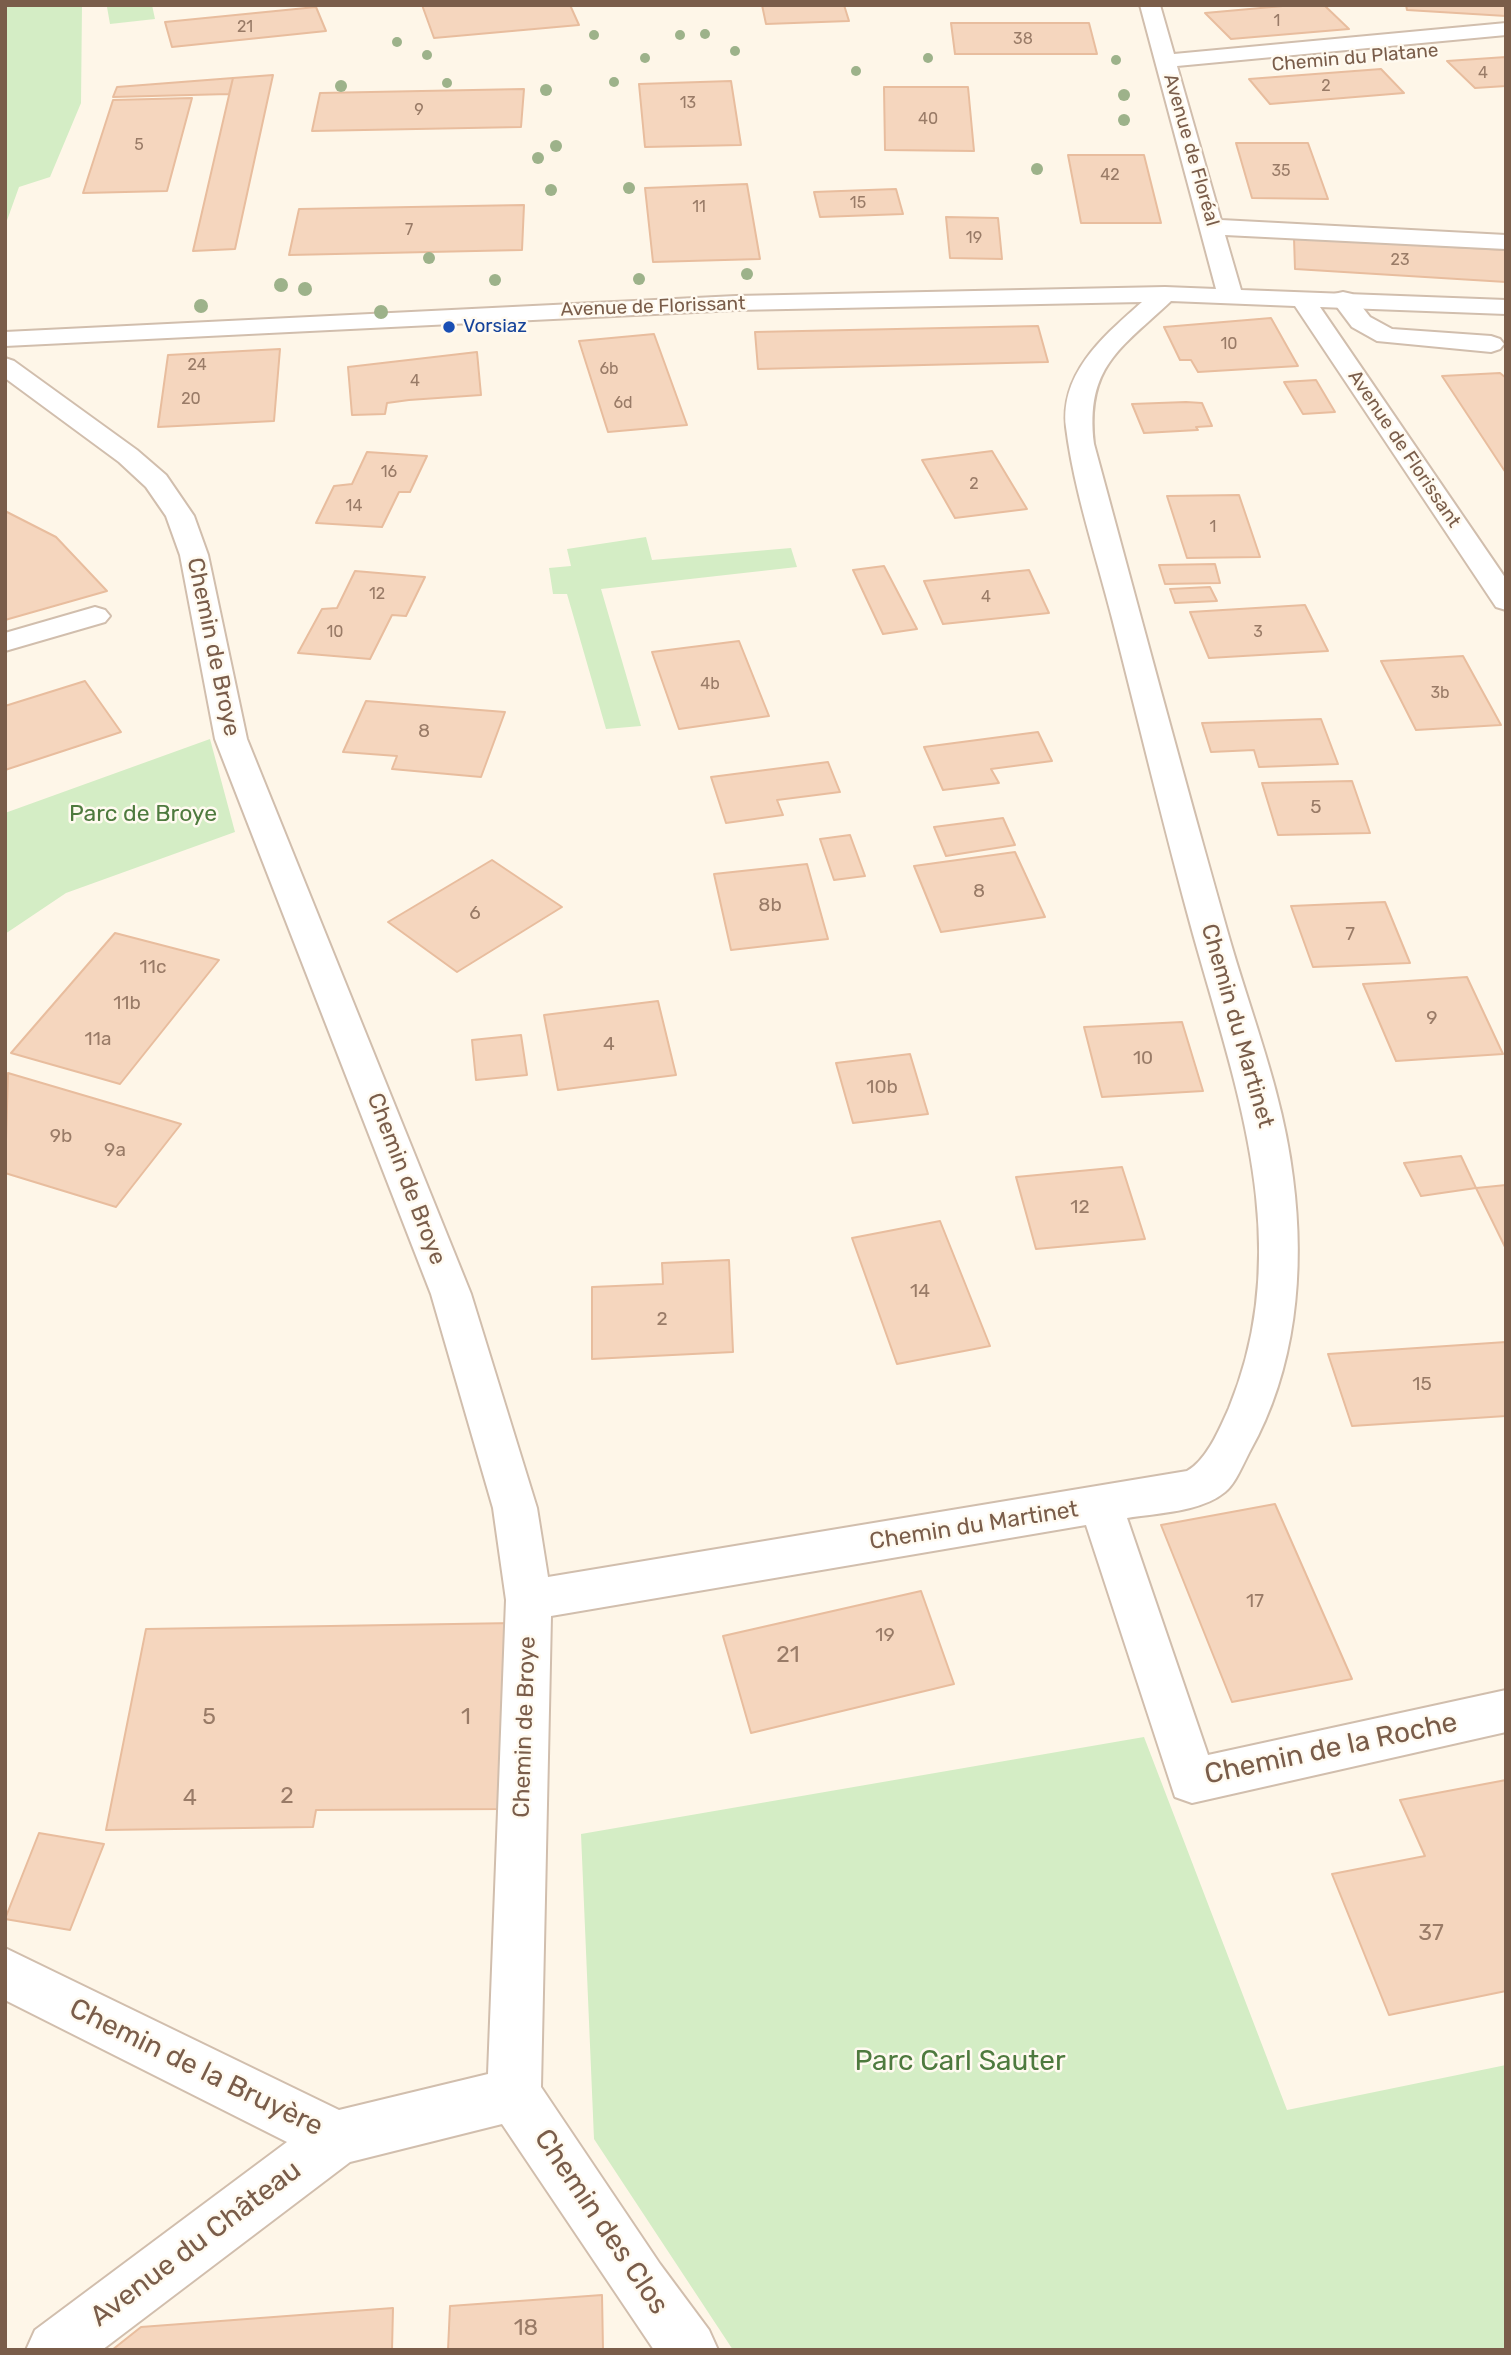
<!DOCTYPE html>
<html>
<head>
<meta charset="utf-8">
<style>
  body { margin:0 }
  #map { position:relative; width:1511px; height:2355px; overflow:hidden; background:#fef6e8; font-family:Rubik,sans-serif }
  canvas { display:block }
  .frame { position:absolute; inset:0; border:7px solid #7a5d4a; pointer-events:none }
</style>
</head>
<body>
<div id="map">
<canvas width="1511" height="2355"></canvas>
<div class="frame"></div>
</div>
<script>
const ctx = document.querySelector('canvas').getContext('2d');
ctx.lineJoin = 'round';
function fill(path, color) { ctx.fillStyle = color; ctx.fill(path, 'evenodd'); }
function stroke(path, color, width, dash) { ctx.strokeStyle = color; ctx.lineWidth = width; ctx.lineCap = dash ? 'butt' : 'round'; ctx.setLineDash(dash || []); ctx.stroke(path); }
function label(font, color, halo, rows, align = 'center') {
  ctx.font = font + ' Rubik,sans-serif'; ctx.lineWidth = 5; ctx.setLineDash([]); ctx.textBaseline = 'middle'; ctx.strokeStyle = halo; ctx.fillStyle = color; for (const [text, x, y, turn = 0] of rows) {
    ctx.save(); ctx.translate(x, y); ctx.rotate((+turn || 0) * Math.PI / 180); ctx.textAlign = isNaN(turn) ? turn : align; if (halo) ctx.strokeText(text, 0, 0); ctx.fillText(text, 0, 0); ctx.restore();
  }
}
fill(new Path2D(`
  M5,5h77l-1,98 -31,74 -31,10 -14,39z
  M152,5l3,14 -45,5 -3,-17z
  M646,537l6,23 139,-12 6,19 -196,22 40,137 -35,3 -39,-135h-14l-4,-26 22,-2 -4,-17z
  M210,739l25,93 -169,61 -61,41v-121z
  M1144,1737l143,373 219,-45v285h-773l-139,-211 -13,-305z`), '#d4edc5');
const building = new Path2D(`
  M422,5h148l9,20 -145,13z
  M762,5h82l5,16 -83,3z
  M1294,5h30l25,24 -118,10 -26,-26z
  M1406,5h100v11l-99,-6z
  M316,7l10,24 -154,16 -7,-25z
  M951,23h138l8,31h-142z
  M1506,57v29l-31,2 -28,-27z
  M1381,69l23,24 -134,11 -21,-25z
  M273,75l-38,174 -42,2 40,-173z
  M233,78l-4,16 -116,3 4,-10z
  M731,81l10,64 -96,2 -6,-63z
  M884,87h84l6,64 -89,-1z
  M524,89l-3,38 -209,4 8,-38z
  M192,98l-25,93 -84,2 30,-93z
  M1236,143h72l20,56 -76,-1z
  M1068,155h76l17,68h-80z
  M747,184l13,75 -107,3 -8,-74z
  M896,189l7,25 -83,3 -6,-25z
  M524,205l-2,45 -233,5 10,-46z
  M946,217l52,1 4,41 -52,-1z
  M1294,238l212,12v32l-211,-13z
  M1271,318l27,48 -100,6 -7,-12h-11l-16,-33z
  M1038,326l10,36 -290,7 -3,-37z
  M654,334l33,91 -79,7 -29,-91z
  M280,349l-6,72 -116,6 10,-72z
  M477,352l4,43 -72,5 -22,3 -2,11 -33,1 -4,-48z
  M1500,373l6,5v95l-64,-97z
  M1316,380l19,32 -32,2 -19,-32z
  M1186,402l16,1 10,23 -16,1 2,3 -54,3 -12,-29z
  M992,451l35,58 -72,9 -33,-58z
  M367,452l60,4 -17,36h-11l-17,35 -66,-4 18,-37 18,-2z
  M1239,495l21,62 -73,1 -20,-62z
  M5,511l51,26 51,54 -102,29z
  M1215,564l5,19 -55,1 -6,-19z
  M884,566l33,63 -34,5 -30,-64z
  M1029,570l20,43 -106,11 -19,-43z
  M355,571l70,6 -19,39 -14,-1 -22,44 -72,-6 24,-44 15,-1z
  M1210,587l7,14 -42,2 -5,-14z
  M1305,605l23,46 -119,7 -19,-46z
  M739,641l30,75 -90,13 -27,-77z
  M1463,656l38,69 -85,5 -35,-69z
  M85,681l36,51 -116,38v-64z
  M366,701l139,11 -24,65 -89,-8 5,-13 -54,-4z
  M1321,719l17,45 -79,3 -5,-17 -43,2 -9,-29z
  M1038,732l14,29 -61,8 8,14 -56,7 -19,-43z
  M828,762l12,30 -63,8 6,15 -57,8 -15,-46z
  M1352,781l18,52 -92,2 -16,-52z
  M1003,818l12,27 -69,11 -12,-29z
  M850,835l15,41 -31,4 -14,-41z
  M1015,852l30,65 -104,15 -27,-66z
  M492,860l70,47 -105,65 -69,-50z
  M807,864l21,75 -97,11 -17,-76z
  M1385,902l25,61 -97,4 -22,-61z
  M115,933l104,27 -99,124 -109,-31z
  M1467,977l36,77 -107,7 -33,-77z
  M658,1001l18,74 -118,15 -14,-75z
  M1182,1022l21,69 -101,6 -18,-70z
  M521,1035l6,40 -51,5 -4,-40z
  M910,1054l18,60 -75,9 -17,-60z
  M8,1073l173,51 -65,83 -111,-34z
  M1461,1156l15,32 -55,8 -17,-33z
  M1122,1167l23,72 -109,10 -20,-72z
  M1506,1185v64l-30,-61z
  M940,1221l50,125 -93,18 -45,-126z
  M729,1260l4,92 -141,7v-72l71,-3 -1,-21z
  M1506,1342v74l-154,10 -24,-72z
  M1275,1504l77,175 -120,23 -71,-177z
  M921,1591l33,93 -203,49 -28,-97z
  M515,1623l-11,186 -188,1 -3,17 -207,3 40,-201z
  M1506,1780v211l-117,24 -57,-141 93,-18 -25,-56z
  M39,1833l65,11 -34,86 -65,-11z
  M602,2295l1,55h-155l2,-44z
  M393,2308l-1,42h-280l29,-23z`);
fill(building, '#f5d6be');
stroke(building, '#e8bd9e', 2);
const service = new Path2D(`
  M1343,292l9,2 18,23 22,12 99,7 9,3 4,5 -4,5 -9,3 -114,-11 -25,-14 -21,-28 3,-5z`);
const minor = new Path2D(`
  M1140,5h20l14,49 332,-31v12l-329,31 44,154 285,15v14l-281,-14 16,55 265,10v14l-186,-7 186,272v31l-10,-3 -201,-301 -124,-5c-51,48 -86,66 -77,143 44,162 87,324 133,486 23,82 56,162 66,248 12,93 3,191 -43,273 -7,13 -14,32 -25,41 -24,20 -68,21 -98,26l81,237 298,-65v42l-314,71 -17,-6 -89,-272 -535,91 -10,471 119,177 49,66 9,20h-64l-152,-226 -152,38 -248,188h-76l9,-20 252,-188 -282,-142v-52l334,162 149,-36 18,-474 -13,-92 -62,-214 -216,-555 -35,-184 -14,-39 -20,-29 -27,-25 -114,-84v-20l9,3 123,89 29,25 28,41 14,39 39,184 224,555 66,214 11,69 639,-106c20,-11 33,-43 42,-63 67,-161 8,-317 -36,-474 -29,-105 -54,-211 -81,-316 -16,-63 -38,-127 -46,-191 -6,-55 39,-92 76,-125l-406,8 -731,36v-14l731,-36 429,-9 51,2z
  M95,607l10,3 5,6 -5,6 -100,29v-18z`);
stroke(service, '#d1bead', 4);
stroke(minor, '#d1bead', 4);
fill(service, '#fff');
fill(minor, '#fff');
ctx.fillStyle = '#9db28a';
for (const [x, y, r] of [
  [705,34,5],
  [594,35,5],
  [680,35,5],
  [397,42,5],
  [735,51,5],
  [427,55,5],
  [645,58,5],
  [928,58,5],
  [1116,60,5],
  [856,71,5],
  [614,82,5],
  [447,83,5],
  [341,86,6],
  [546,90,6],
  [1124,95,6],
  [1124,120,6],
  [556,146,6],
  [538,158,6],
  [1037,169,6],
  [629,188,6],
  [551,190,6],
  [429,258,6],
  [747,274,6],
  [639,279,6],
  [495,280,6],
  [281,285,7],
  [305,289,7],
  [201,306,7],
  [381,312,7]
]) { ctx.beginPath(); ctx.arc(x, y, r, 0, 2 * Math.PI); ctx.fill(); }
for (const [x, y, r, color] of [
  [449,327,7,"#1a4fb4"]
]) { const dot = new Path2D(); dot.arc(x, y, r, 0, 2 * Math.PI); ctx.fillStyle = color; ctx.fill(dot); stroke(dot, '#fffaf0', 2.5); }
label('16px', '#997b67', null, [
  ["1",1277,21],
  ["21",245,27],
  ["38",1023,39],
  ["4",1483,73],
  ["2",1326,86],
  ["13",688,103],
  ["9",419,110],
  ["40",928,119],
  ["5",139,145],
  ["35",1281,171],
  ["42",1110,175],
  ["15",858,203],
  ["11",699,207],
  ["7",409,230],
  ["19",974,238],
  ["23",1400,260],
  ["10",1229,344],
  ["24",197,365],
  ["6b",609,369],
  ["4",415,381],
  ["20",191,399],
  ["6d",623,403],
  ["16",389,472],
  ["2",974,484],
  ["14",354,506],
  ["1",1213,527],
  ["12",377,594],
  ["4",986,597],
  ["10",335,632],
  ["3",1258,632],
  ["4b",710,684],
  ["3b",1440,693]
]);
label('19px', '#7a5d4a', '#fffaf0', [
  ["Chemin du Platane",1355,58,-5],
  ["Avenue de Floréal",1191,150,74],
  ["Avenue de Florissant",653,307,-2],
  ["Avenue de Florissant",1404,449,56]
]);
label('19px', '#164399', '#fffaf0', [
  ["Vorsiaz",463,327]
], 'left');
label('19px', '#997b67', null, [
  ["8",424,732],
  ["5",1316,808],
  ["8",979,892],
  ["8b",770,906],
  ["6",475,914],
  ["7",1350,935],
  ["11c",153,968],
  ["11b",127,1004],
  ["9",1432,1019],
  ["11a",98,1040],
  ["4",609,1045],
  ["10",1143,1059],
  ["10b",882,1088],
  ["9b",61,1137],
  ["9a",115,1151],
  ["12",1080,1208],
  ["14",920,1292],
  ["2",662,1320],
  ["15",1422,1385],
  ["17",1255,1602],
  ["19",885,1636]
]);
label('23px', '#7a5d4a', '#fffaf0', [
  ["Chemin de Broye",213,647,78],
  ["Chemin du Martinet",1237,1026,74],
  ["Chemin de Broye",406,1179,69],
  ["Chemin du Martinet",974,1526,-9],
  ["Chemin de Broye",525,1727,-88]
]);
label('23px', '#4e7a3e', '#fffaf0', [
  ["Parc de Broye",143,814]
]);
label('23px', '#997b67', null, [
  ["21",788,1655],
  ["5",209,1717],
  ["1",466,1717],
  ["2",287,1796],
  ["4",190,1798],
  ["37",1431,1933],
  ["18",526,2328]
]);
label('28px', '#7a5d4a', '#fffaf0', [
  ["Chemin de la Roche",1331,1749,-12],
  ["Chemin de la Bruyère",196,2068,26],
  ["Chemin des Clos",601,2222,56],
  ["Avenue du Château",196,2244,-37]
]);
label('28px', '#4e7a3e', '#fffaf0', [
  ["Parc Carl Sauter",960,2062]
]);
</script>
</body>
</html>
